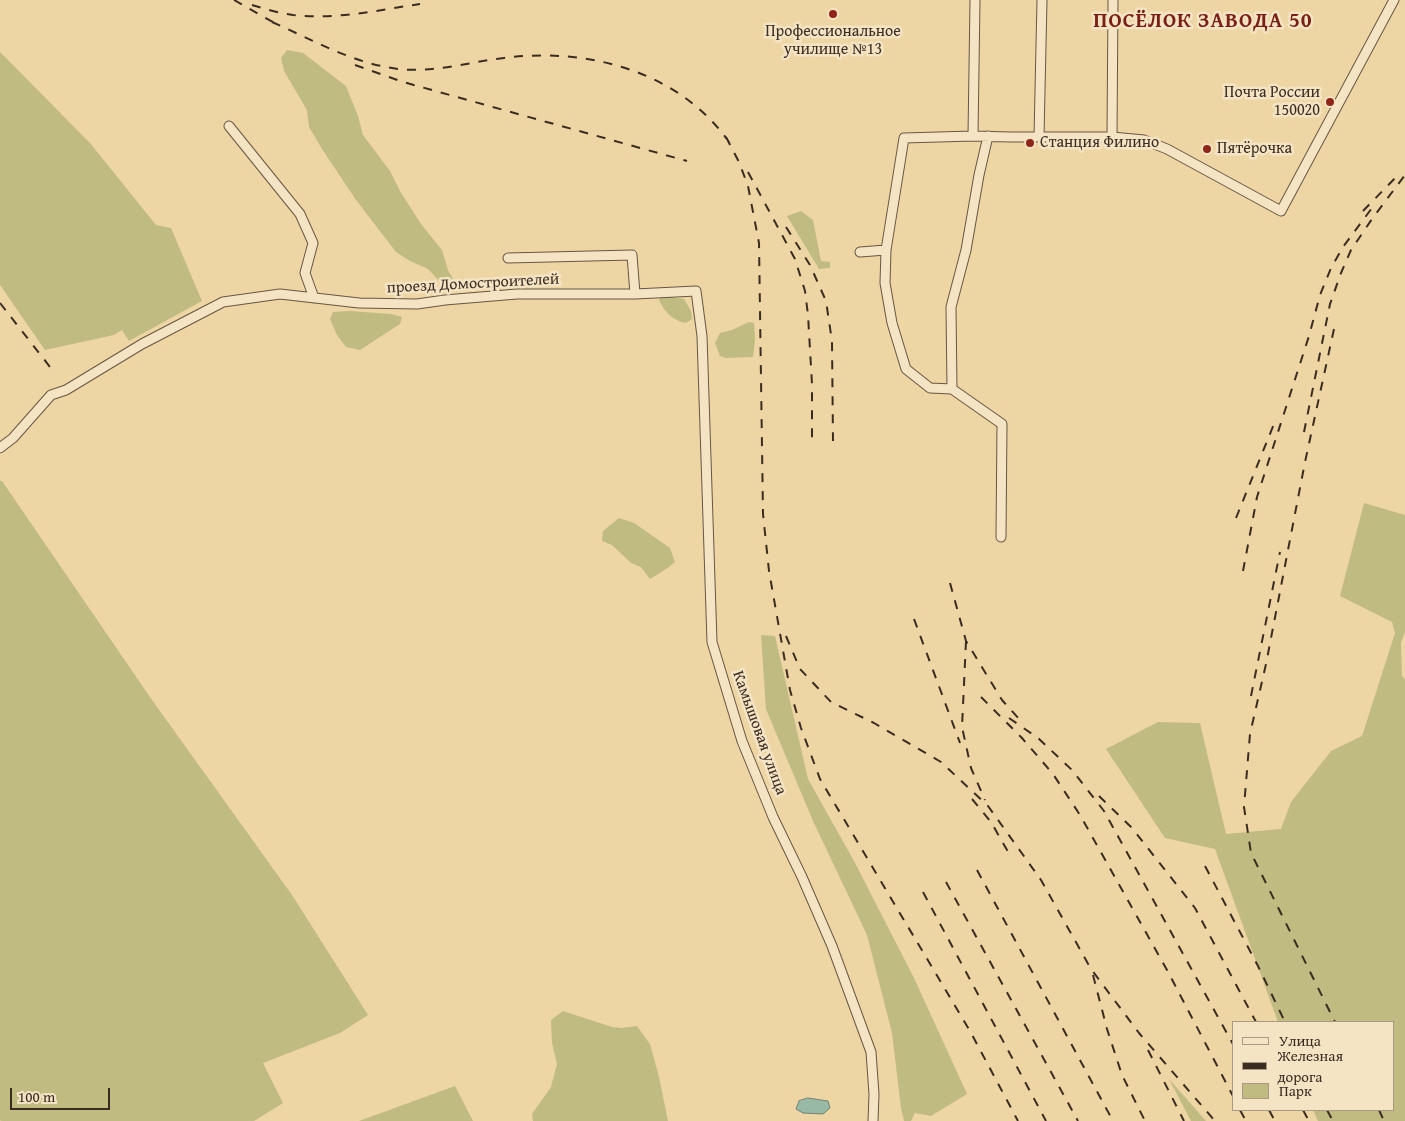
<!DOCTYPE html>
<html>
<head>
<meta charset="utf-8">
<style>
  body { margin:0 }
  #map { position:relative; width:1405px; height:1121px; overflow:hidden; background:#eed5a4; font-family:"Gentium Book Plus",serif }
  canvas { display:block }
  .legend { position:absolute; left:1232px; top:1021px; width:162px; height:90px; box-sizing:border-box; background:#f4e4c4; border:1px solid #aa9a83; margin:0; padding:6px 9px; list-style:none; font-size:15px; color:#3b2c22 }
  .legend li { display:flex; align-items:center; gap:10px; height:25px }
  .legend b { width:25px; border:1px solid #aa9a83 }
  .scale { position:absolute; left:10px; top:1088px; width:100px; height:22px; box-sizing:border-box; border:2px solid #3b2c22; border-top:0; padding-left:6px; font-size:15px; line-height:18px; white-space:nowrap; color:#3b2c22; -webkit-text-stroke:4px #f4e4c4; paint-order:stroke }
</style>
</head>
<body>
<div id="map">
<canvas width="1405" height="1121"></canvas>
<ul class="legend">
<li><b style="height:6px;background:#f4e4c4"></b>Улица</li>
<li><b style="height:6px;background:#3b2c22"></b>Железная дорога</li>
<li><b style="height:14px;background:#c0bb81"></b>Парк</li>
</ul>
<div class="scale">100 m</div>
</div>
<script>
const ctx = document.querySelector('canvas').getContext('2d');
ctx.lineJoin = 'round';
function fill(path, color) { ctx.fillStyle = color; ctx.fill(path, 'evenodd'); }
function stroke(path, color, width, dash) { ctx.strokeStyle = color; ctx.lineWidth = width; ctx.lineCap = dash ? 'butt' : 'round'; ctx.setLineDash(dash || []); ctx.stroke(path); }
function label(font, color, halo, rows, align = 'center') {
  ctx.font = font + ' "Gentium Book Plus",serif'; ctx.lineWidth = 5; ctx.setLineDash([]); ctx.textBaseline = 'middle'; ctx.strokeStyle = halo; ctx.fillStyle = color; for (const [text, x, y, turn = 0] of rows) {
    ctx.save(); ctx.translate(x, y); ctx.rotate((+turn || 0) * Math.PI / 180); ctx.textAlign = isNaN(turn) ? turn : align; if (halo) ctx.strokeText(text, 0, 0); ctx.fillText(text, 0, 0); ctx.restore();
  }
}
fill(new Path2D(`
  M287,50l16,3 43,33 12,30 5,19 27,36 10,20 21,33 21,26 6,20 9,16h-13l-16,-17 -18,-8 -14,-9 -40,-52 -34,-51 -13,-22 -2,-17 -23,-39 -3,-13z
  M0,52l90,91 66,82 15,3 31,73 -73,40 -7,-11 -8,5 -69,15 -45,-65z
  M801,211l12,9 8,41 9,1v6l-11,1 -32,-53z
  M664,296l20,3 7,12 1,8 -6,4c-13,-2 -23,-12 -27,-24z
  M350,311l41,3 11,3 -2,7 -40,26 -14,-3 -9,-12 -7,-16 3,-7z
  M749,322l5,1 1,17 -2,17 -27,1 -6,-2 -5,-13 5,-10 12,-3z
  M0,481h2l150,219 140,195 76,120 -28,18 -77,30 20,40 -29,18h-253l-1,-1z
  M1364,503l41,12v117l-4,11 1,33 3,3v442h-87l-5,-11h81v-88h-116l-63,-173 -50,-11 -59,-89 52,-27 42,1 26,111 55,-5 10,-27 40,-51 31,-15 33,-103 -3,-11 -52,-26z
  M619,518l15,5 36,25 5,14 -9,7 -16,10 -9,-12 -10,-4 -19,-18 -10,-4 1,-10z
  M761,635l14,1 33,143 46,82 60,117 53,116 -36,22 -16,-3 -4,8h-7l-3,-13 -9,-75 -25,-98 -54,-114 -47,-112z
  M563,1011l49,16 9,1 16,-2 13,18 9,33 9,44h-135l-1,-7 19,-27 6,-23 -5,-21 -1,-23z
  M1169,1079l37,42h-15z
  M455,1086l18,35h-114z`), '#c0bb81');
const water = new Path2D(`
  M808,1098l20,3 2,7 -7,6 -20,-1 -7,-4 3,-8z`);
fill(water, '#99b9a7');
stroke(water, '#738172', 1);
const minor = new Path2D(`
  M975,0l-2,136 37,1h102l32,3 23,9 114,62 113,-211
  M229,126l71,88 13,29 -8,30 9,25
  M973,136l-69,2 -18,112 -1,33 7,40 14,46 24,19 22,1 -1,-82 15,-57 13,-75 9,-39
  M1039,137l3,-137
  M1112,137l1,-137
  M860,252l26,-2
  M508,258l124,-3 3,39
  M952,389l50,35 -1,113
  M0,448l13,-10 38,-43 15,-5 76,-46 81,-42 57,-8 79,9 58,1 28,-4 72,-6h118l61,-3 6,45 10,306 30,99 31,76 29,60 30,69 39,106 3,42 -1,27`);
stroke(minor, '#685642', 11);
stroke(minor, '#f4e4c4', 9);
stroke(new Path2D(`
  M234,0l44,25
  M252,5c13,4 27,8 41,10 42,5 86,-5 127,-11
  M272,22c41,18 82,42 127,47 35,4 70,-7 105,-11 83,-11 175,13 225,84
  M355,65l48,17 284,79
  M726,137l13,25 9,24 11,57 4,271 6,57 21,119 11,38 19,51 150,252 48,90
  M748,172l47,87 10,32 3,24 4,69v58
  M1363,211l37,-38
  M786,227l24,38 16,36 6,40 1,100
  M0,303l50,64
  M1334,329l-29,133 -39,202 -16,70 -6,73 7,46 84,169
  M1304,432l26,-128 11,-31 10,-23 21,-31 33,-44
  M1236,518l38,-94
  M1243,571l14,-74 52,-161 11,-41 11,-27 12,-21 29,-39
  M950,583l16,58 36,59 18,20
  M914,619l46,124
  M786,636l14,33 31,33 43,21 67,39 47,44 53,74 50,89 48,64 76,88
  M966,641l-4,86 9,41 14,32
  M1251,696l29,-144
  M981,697l41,41 31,36 27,41 87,155 67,128
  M1009,718l29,20 34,32 32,41 130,235
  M1099,796l33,32 63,80 61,114
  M972,799l19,23 20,35
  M1205,866l53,100 27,56
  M977,870l136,251
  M946,882l132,239
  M923,892l123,229
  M1093,975l14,54 15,46 23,46
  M1148,1050l36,71
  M1240,1110l6,11
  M1269,1110l6,11
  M1303,1110l6,11
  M1327,1110l6,11
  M1379,1110l5,11`), '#3b2c22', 2, [9, 9]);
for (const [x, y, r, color] of [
  [833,14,5,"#8f2418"],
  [1330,102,5,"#8f2418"],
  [1030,143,5,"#8f2418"],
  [1207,149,5,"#8f2418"]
]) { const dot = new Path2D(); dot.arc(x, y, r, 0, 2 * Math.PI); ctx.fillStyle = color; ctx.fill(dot); stroke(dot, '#f4e4c4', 2); }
label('16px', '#3b2c22', '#f4e4c4', [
  ["Профессиональное",833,32,"center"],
  ["училище №13",833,50,"center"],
  ["Почта России",1320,93,"right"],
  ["150020",1320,111,"right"],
  ["Станция Филино",1040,143],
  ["Пятёрочка",1217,149]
], 'left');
label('16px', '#3b2c22', '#f4e4c4', [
  ["проезд Домостроителей",473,284,-3],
  ["Камышовая улица",759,733,70]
]);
ctx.letterSpacing = '1px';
label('bold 21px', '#7a1f14', '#f4e4c4', [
  ["ПОСЁЛОК ЗАВОДА 50",1203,22]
]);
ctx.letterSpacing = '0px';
</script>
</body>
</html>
